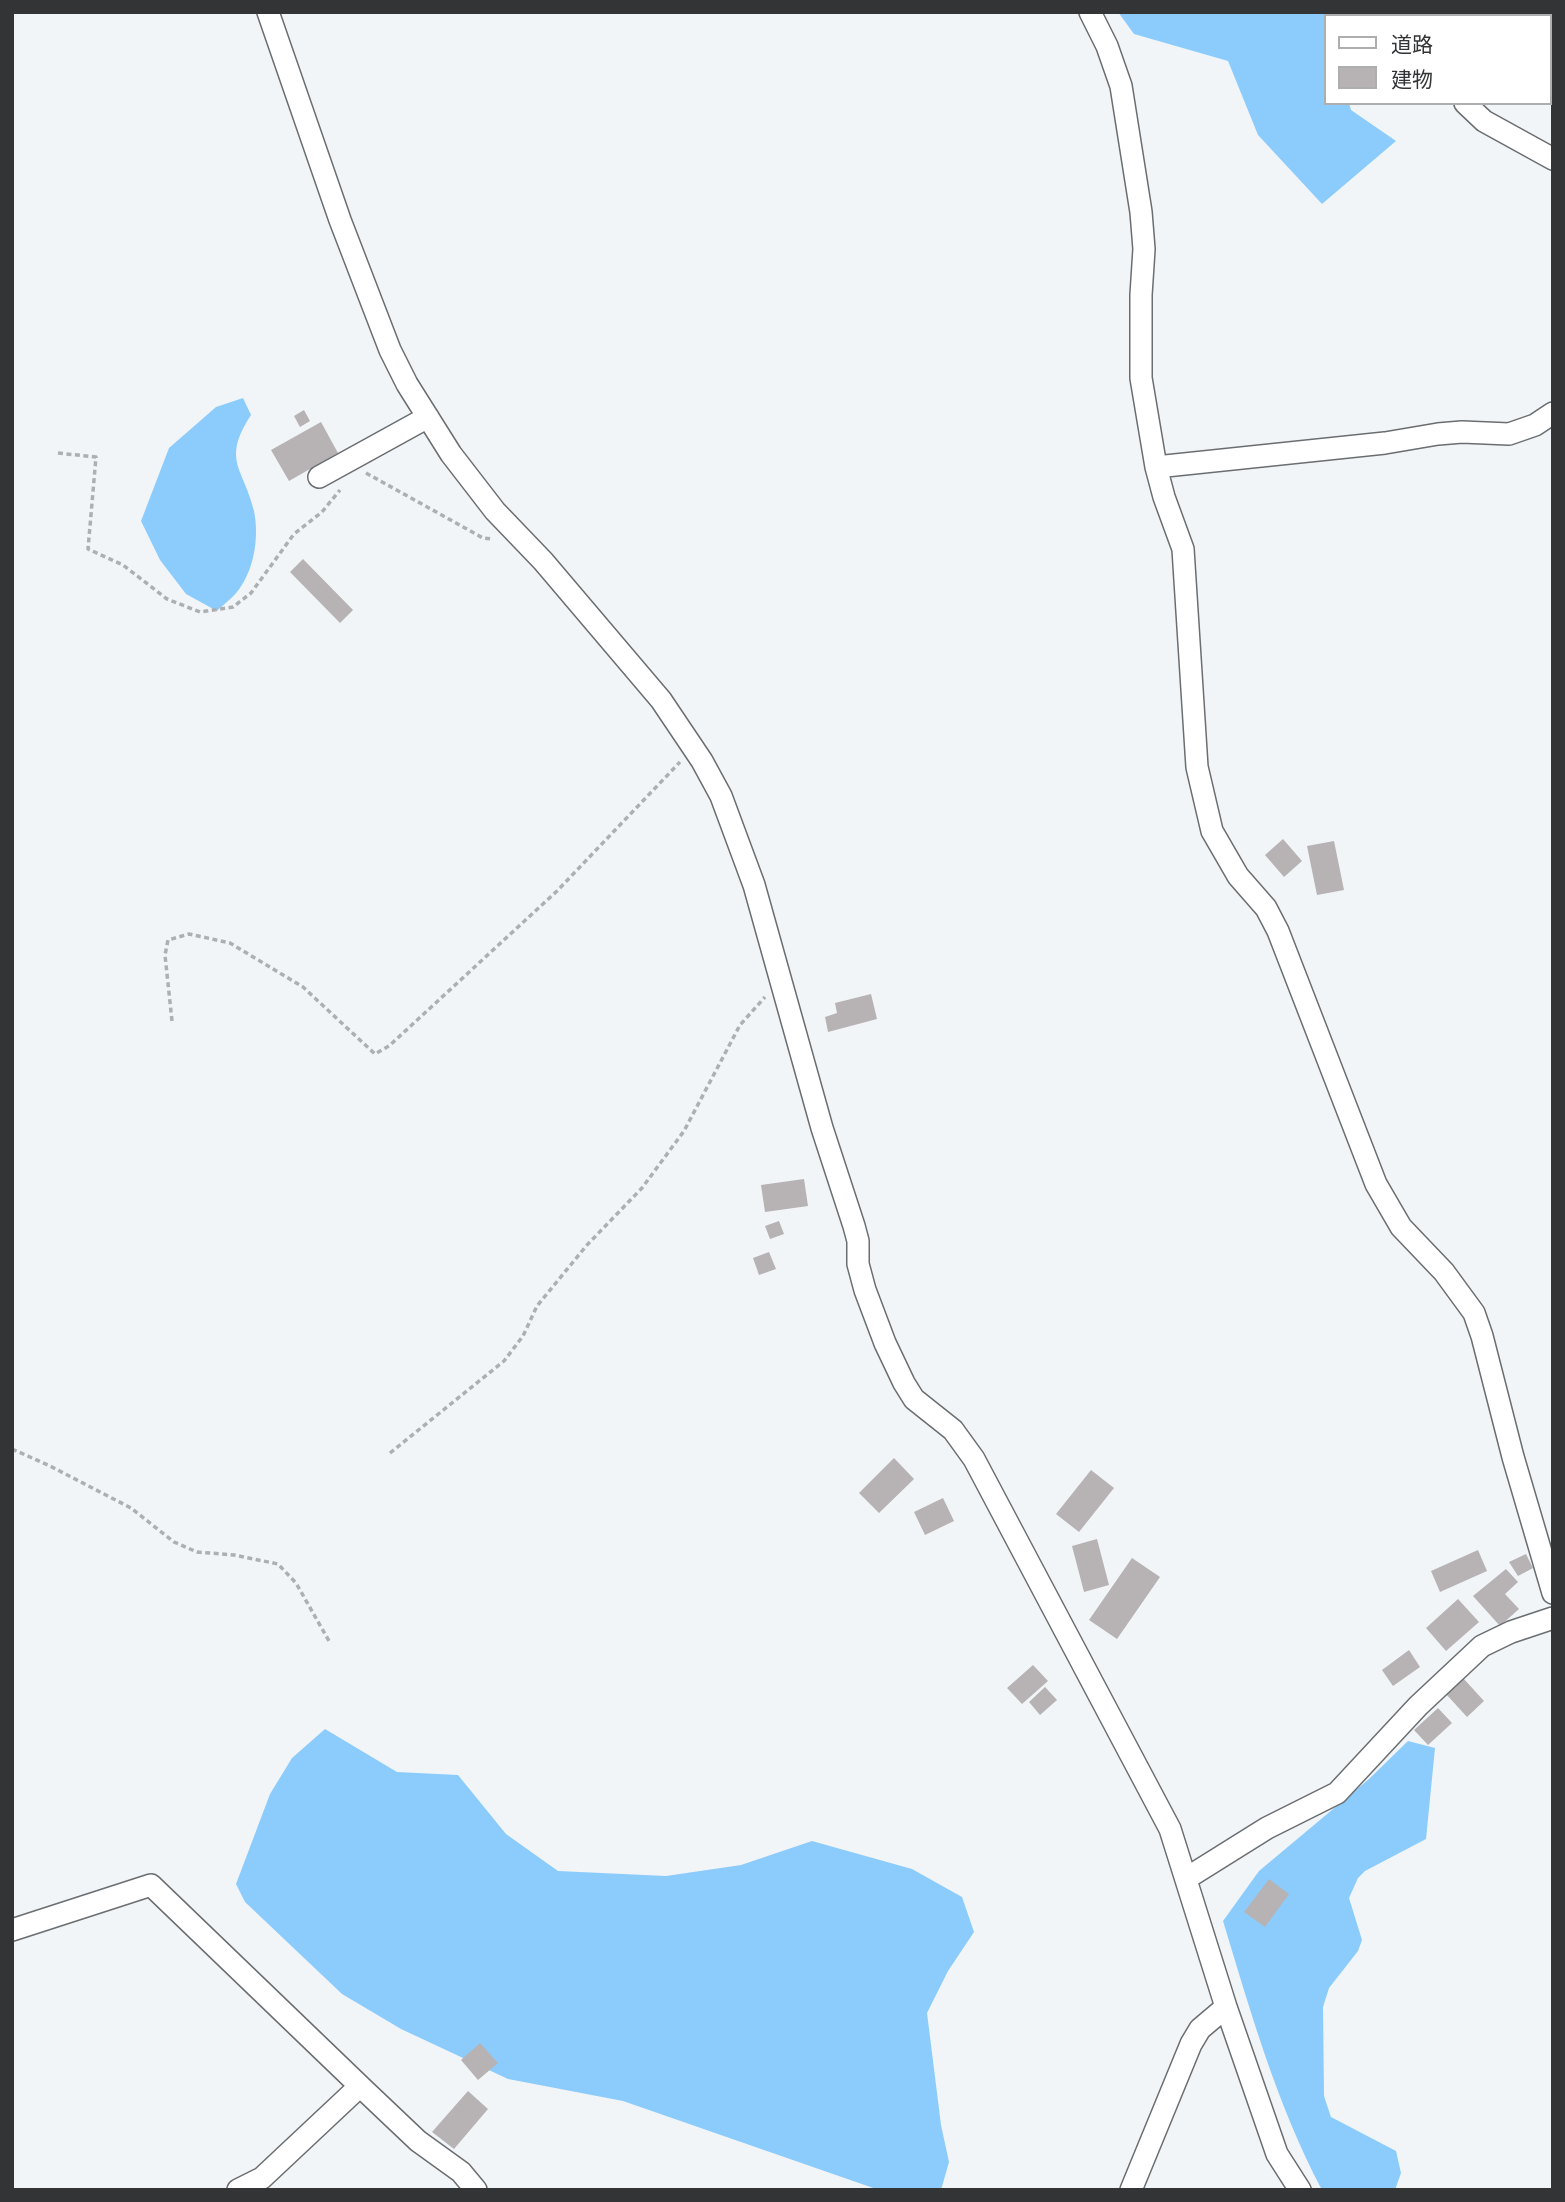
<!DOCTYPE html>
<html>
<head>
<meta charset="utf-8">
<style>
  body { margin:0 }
  #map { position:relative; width:1565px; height:2202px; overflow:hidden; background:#f1f5f8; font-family:Roboto,"Noto Sans JP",sans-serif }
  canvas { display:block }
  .frame { position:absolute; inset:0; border:14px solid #333436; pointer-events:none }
  .legend { position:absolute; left:1324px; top:14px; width:228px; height:91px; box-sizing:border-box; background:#fff; border:2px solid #adaeaf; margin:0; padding:9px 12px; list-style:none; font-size:21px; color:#333436 }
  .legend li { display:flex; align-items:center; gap:14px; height:35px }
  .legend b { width:35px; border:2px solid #adaeaf }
</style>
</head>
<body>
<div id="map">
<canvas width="1565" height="2202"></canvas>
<div class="frame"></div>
<ul class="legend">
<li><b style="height:9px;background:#fff"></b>道路</li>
<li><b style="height:19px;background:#b7b2b4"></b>建物</li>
</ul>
</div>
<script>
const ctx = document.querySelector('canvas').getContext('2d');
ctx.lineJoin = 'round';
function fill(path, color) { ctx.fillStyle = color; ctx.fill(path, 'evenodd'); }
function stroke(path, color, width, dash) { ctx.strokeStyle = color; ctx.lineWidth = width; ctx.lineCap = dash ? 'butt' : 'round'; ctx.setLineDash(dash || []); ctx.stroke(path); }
fill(new Path2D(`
  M1118,12h219v4h-12v87h24l2,7 45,31 -74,63 -64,-69 -30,-74 -94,-27z
  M243,398l8,17c-30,46 -7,53 3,96 5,25 1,55 -14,77 -6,9 -16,16 -23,23l-31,-17 -26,-34 -19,-39 28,-73 47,-41z
  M325,1729l72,43 61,3 48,59 52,37 108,5 75,-11 71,-24 100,28 50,28 12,35 -26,39 -21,42 14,112 8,37 -8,28h-62l-256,-89 -115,-22 -107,-50 -59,-35 -97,-92 -9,-18 34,-90 22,-36z
  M1408,1741l27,7 -9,91 -61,32 -7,7 -9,20 13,42 -4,11 -29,37 -6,19 1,89 7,21 65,34 5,22 -6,17h-73c-45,-85 -71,-177 -99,-269l36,-50 110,-92z`), '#8cccfd');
fill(new Path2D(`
  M304,410l6,11 -10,6 -6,-11z
  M321,422l17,31 -49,28 -18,-31z
  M303,559l50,51 -13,13 -50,-51z
  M1283,839l19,22 -18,16 -19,-22z
  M1334,841l10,49 -27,5 -10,-49z
  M871,994l6,25 -49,13 -3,-15 12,-4 -2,-10z
  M804,1179l4,27 -43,6 -4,-27z
  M779,1221l5,13 -14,5 -5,-13z
  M769,1252l7,17 -17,6 -6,-17z
  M894,1458l20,21 -35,34 -20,-20z
  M1091,1470l23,18 -35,44 -23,-18z
  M943,1498l11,23 -29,14 -11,-23z
  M1097,1539l12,46 -25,7 -12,-46z
  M1478,1550l9,21 -47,21 -9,-21z
  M1526,1554l7,14 -15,8 -9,-14z
  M1132,1558l28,19 -43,62 -28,-19z
  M1506,1569l12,13 -13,12 14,15 -19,17 -27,-30z
  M1458,1599l21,23 -33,29 -20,-23z
  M1409,1650l11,17 -27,19 -11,-16z
  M1033,1665l15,16 -26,23 -15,-16z
  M1463,1678l21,23 -17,16 -21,-23z
  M1045,1687l12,13 -17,15 -11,-13z
  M1438,1708l14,15 -24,22 -14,-15z
  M1269,1879l20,15 -24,33 -21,-15z
  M480,2043l18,20 -20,17 -17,-20z
  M468,2091l20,18 -34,40 -22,-17z`), '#b7b2b4');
const minor = new Path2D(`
  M268,12l72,208 50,130 17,34 44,70 44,57 48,50 118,139 41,61 19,35 33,89 68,243 32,98 4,15v23l7,26 20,53 19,40 10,16 39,31 21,29 196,370 56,178 51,147 23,36
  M1090,12l17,34 14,40 20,126 3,37 -3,46v83l15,89 8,30 19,52 14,218 15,64 26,45 28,32 12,23 98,253 25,43 43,45 30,41 8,23 31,121 40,136
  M1395,12l1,4
  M1465,103l19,18 69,38
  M1156,467l229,-24 53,-9 24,-2 47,2 26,-9 18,-12
  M319,477l109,-60
  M1187,1878l80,-50 70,-35 81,-87 64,-60 29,-14 42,-14
  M12,1930l139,-45 209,201
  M238,2190l24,-12 98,-92 58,55 43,31 15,18
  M1131,2190l60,-146 9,-15 26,-22`);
stroke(minor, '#6a6e71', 24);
stroke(new Path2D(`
  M58,453l38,4 -8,92 35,16 44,34 33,13 33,-5 18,-14 43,-59 28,-22 18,-22
  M366,473l117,65 9,1
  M172,1021l-7,-66 3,-15 21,-6 41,9 73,44 72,67 14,-8 168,-155 123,-129
  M12,1449l38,17 81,42 43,34 23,10 37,3 44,9 18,19 33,58
  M390,1453l114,-92 19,-25 14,-30 50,-61 55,-57 42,-57 56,-106 25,-28`), '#adb0b3', 3.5, [5, 3.5]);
stroke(minor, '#fff', 21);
</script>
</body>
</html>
